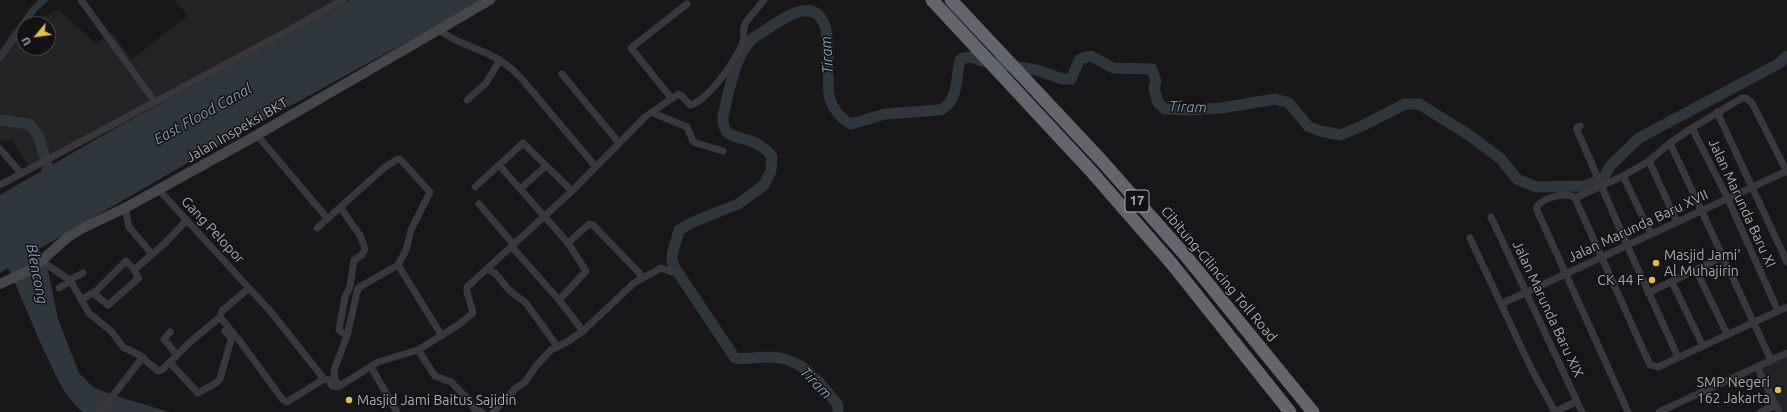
<!DOCTYPE html>
<html>
<head>
<meta charset="utf-8">
<style>
  body { margin:0 }
  #map { position:relative; width:1787px; height:412px; overflow:hidden; background:#171618; font-family:Ubuntu,sans-serif }
  canvas { display:block }
  .north { position:absolute; left:16px; top:16px; width:40px; height:40px; box-sizing:border-box; background:#121113; border:1px solid #4e4f55; border-radius:50%; rotate:241deg; font-size:11px; font-weight:700; line-height:16px; text-align:center; color:#a9acb7 }
  .north::after { content:''; display:block; margin:auto; width:14px; height:18px; background:#e5bf42; clip-path:polygon(50% 0,100% 100%,50% 72%,0 100%) }
</style>
</head>
<body>
<div id="map">
<canvas width="1787" height="412"></canvas>
<div class="north">U</div>
</div>
<script>
const ctx = document.querySelector('canvas').getContext('2d');
ctx.lineJoin = 'round';
function fill(path, color) { ctx.fillStyle = color; ctx.fill(path, 'evenodd'); }
function stroke(path, color, width, dash) { ctx.strokeStyle = color; ctx.lineWidth = width; ctx.lineCap = dash ? 'butt' : 'round'; ctx.setLineDash(dash || []); ctx.stroke(path); }
function label(font, color, halo, rows, align = 'center') {
  ctx.font = font + ' Ubuntu,sans-serif'; ctx.lineWidth = 3; ctx.setLineDash([]); ctx.textBaseline = 'middle'; ctx.strokeStyle = halo; ctx.fillStyle = color; for (const [text, x, y, turn = 0] of rows) {
    ctx.save(); ctx.translate(x, y); ctx.rotate((+turn || 0) * Math.PI / 180); ctx.textAlign = isNaN(turn) ? turn : align; if (halo) ctx.strokeText(text, 0, 0); ctx.fillText(text, 0, 0); ctx.restore();
  }
}
fill(new Path2D(`
  M174,0h178l-75,43 -245,128 -21,-32 -11,3v-92l13,-21 11,-4v23h24v-24h-22l33,-14 37,34 16,-12 20,27 56,-44z
  M1787,355v57h-7l-20,-44z`), '#232225');
fill(new Path2D(`
  M351,0h132l-280,154 -164,95 10,25 9,45 21,54 15,15 35,12 41,12h-87c-17,-13 -25,-32 -34,-51 -15,-30 -26,-62 -41,-93l-8,5v-78l112,-65z`), '#2f363d');
stroke(new Path2D(`
  M0,58l33,-48 11,-10`), '#2f363d', 7);
stroke(new Path2D(`
  M0,120l29,4 9,11 10,32 -4,15
  M838,412v-7c-21,-25 -36,-50 -73,-48 -11,0 -19,3 -30,1l-60,-90 -3,-7v-6l7,-25 14,-8 45,-18 26,-19 7,-14 1,-15c-7,-8 -14,-13 -24,-16 -15,-4 -26,-4 -25,-24 6,-24 11,-59 29,-77 13,-8 36,-26 50,-28 39,-6 21,68 28,88 4,12 10,19 21,25l34,-10 55,-4c20,-10 15,-31 20,-50l4,-2 7,-1 11,4 54,9 27,9h8l9,-20 11,-3 22,12 39,1 4,12 -2,7 4,15 7,6 26,1 30,-2 54,-9 14,4 19,23 12,5 20,4 22,-9 43,-22h14l50,31 32,24 16,20 19,8 49,-1 18,-7 7,-13 29,-28 139,-74 9,-8`), '#2f363d', 11);
stroke(new Path2D(`
  M81,0l74,102
  M438,29c14,12 31,16 48,24 14,6 25,14 35,25l75,89
  M562,74l57,69
  M672,99l-41,-51 56,-44
  M467,100l19,-17 14,-23
  M1717,112l70,150
  M653,113l34,14 6,14 3,2 27,8
  M1580,126l-3,1v3l50,115 51,112
  M1692,128l36,71 50,112
  M257,135l70,83
  M1670,143l101,217
  M0,149l21,24
  M1649,161l28,61
  M499,165l69,78 21,-19 4,1 50,52
  M1623,176l28,58
  M0,185l280,-150 63,-35
  M475,187l48,-44 49,48
  M520,189l26,-23
  M159,190l112,122 53,67 5,1 3,6 6,1 40,-25 40,-12 40,-25 15,-12 -6,-21v-5l105,-96 73,-74 33,-23 4,2 8,9c19,-5 46,-45 53,-63 2,-6 -1,-12 2,-18 5,-8 13,-16 19,-24
  M1575,198l75,167 8,2 129,-60
  M479,204l35,41
  M340,207l21,30 4,12 -3,6 -8,5 -4,27 -5,10 -6,33 8,6
  M125,208l4,19 23,27
  M1491,217l91,195
  M317,228l68,-61 13,-8h2l30,33 -19,38 -5,20 -8,15 -40,23 -11,48 -13,34 1,10 5,6
  M1470,238l61,130 24,44
  M568,243l18,28 -27,29 24,31
  M512,247l47,53
  M41,261l29,19 19,33 23,19 11,15 16,8 19,16 4,-1 27,-27 31,-26
  M398,265l44,71
  M487,269l8,4 15,18 16,12 31,43
  M1696,270l31,64
  M70,280l13,-7
  M1672,282l31,64
  M59,288l12,-7
  M249,288l-27,23 -2,6 22,27 41,56 4,2 37,-23
  M93,293l15,12 31,-27 -5,-8 30,-26 23,-24
  M1648,293l74,-36
  M81,300l15,-9 30,-30 9,9
  M1501,304l286,-133
  M170,332l-6,7 13,16
  M418,350l17,26 16,6 17,17 6,10 8,3
  M172,365l26,28 18,-10 4,-4 11,-39 -1,-3 -5,-6
  M371,367l26,45
  M1757,367l22,45
  M100,412l43,-55
  M493,412l23,-24 9,-6 11,-16 15,-16 16,-8 16,-11 51,-48 27,-15 11,4
  M1555,412l22,-11
  M1628,412l-91,-202v-4c7,-8 29,-15 38,-8l48,-22 26,-15 21,-18 22,-15 50,-30h4l6,5 35,69
  M1659,412l128,-59
  M1761,412l15,-7`), '#38383d', 7);
stroke(new Path2D(`
  M0,284l32,-15 36,-32 17,-10 40,-19 125,-69 240,-139`), '#46474d', 10);
stroke(new Path2D(`
  M932,0l158,170 82,94 118,148
  M951,0l150,160 84,95 128,157`), '#64666d', 13);
for (const [x, y, r, color] of [
  [1656,263,4,"#e5bf42"],
  [1652,280,4,"#e5bf42"],
  [1778,390,4,"#e5bf42"],
  [349,400,4,"#e5bf42"]
]) { const dot = new Path2D(); dot.arc(x, y, r, 0, 2 * Math.PI); ctx.fillStyle = color; ctx.fill(dot); stroke(dot, '#121113', 1.5); }
for (const [x, y, w] of [
  [1137,201,24]
]) { const box = new Path2D(); box.roundRect(x - w / 2, y - 11, w, 22, 3); ctx.fillStyle = '#121113'; ctx.fill(box); stroke(box, '#a9acb7', 1); }
label('bold 13px', '#a9acb7', null, [
  ["17",1137,201]
]);
label('14px', '#a9acb7', '#121113', [
  ["Jalan Inspeksi BKT",237,130,-30],
  ["Jalan Marunda Baru XI",1742,203,65],
  ["Jalan Marunda Baru XVII",1638,226,-25],
  ["Gang Pelopor",213,230,47],
  ["Cibitung-Cilincing Toll Road",1219,274,50],
  ["Jalan Marunda Baru XIX",1548,309,65]
]);
label('14px', '#a9acb7', '#121113', [
  ["Masjid Jami'",1664,255],
  ["Al Muhajirin",1664,271],
  ["CK 44 F",1644,280,"right"],
  ["SMP Negeri",1770,382,"right"],
  ["162 Jakarta",1770,398,"right"],
  ["Masjid Jami Baitus Sajidin",357,400]
], 'left');
label('italic 15px', '#8396b0', '#121113', [
  ["Tiram",827,55,-93],
  ["Tiram",1188,107,2],
  ["East Flood Canal",203,114,-29],
  ["Blencong",37,274,79],
  ["Tiram",816,383,46]
]);
</script>
</body>
</html>
